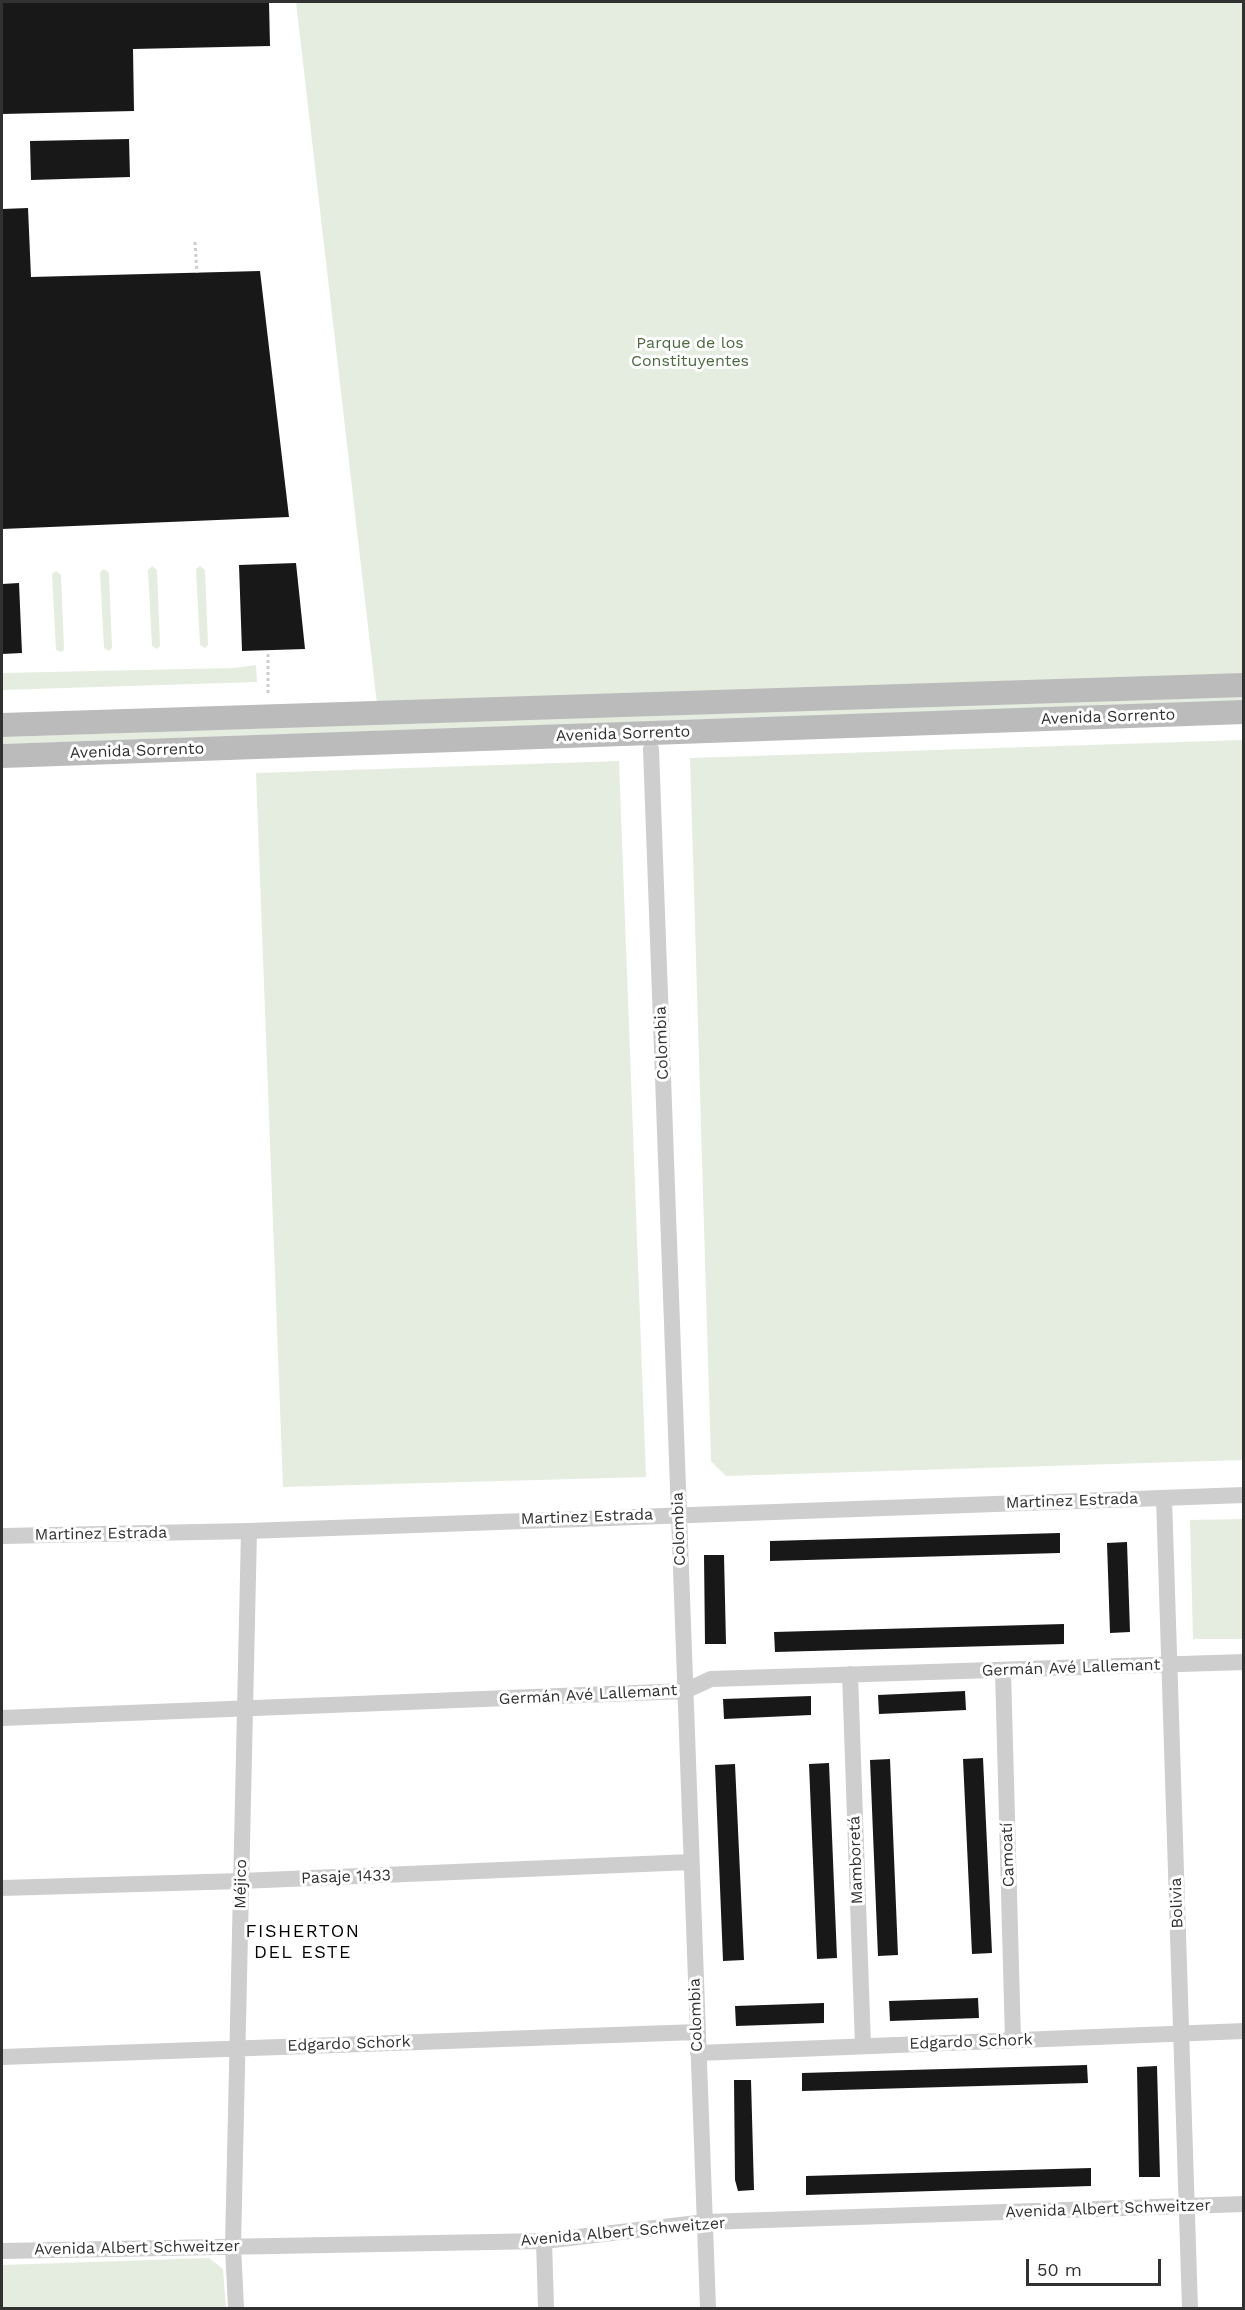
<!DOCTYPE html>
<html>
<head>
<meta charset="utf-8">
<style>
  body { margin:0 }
  #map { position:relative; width:1245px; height:2310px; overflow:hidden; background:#fff; font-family:"Work Sans",sans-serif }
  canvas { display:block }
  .frame { position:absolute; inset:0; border:3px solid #313131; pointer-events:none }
  .scale { position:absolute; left:1026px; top:2259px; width:135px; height:27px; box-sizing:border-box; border:3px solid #313131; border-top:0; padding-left:8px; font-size:18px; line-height:21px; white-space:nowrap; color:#313131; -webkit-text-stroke:4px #fff; paint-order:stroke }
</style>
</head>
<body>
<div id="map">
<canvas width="1245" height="2310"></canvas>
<div class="frame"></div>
<div class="scale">50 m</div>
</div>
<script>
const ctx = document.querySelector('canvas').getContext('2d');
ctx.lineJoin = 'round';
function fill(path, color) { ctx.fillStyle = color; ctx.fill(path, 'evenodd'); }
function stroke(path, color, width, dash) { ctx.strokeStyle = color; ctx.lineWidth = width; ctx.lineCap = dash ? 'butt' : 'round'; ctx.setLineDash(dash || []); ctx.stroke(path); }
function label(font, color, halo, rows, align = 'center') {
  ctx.font = font + ' "Work Sans",sans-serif'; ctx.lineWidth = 6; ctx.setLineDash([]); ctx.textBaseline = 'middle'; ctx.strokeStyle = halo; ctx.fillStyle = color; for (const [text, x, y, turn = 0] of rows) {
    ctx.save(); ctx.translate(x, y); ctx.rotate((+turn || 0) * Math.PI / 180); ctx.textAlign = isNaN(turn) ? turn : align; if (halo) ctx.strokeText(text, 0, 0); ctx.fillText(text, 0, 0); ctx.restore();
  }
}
fill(new Path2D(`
  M296,2h947v683l-865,28z
  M152,566l5,4 3,76 -3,3 -5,-3 -4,-76z
  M200,566l5,4 3,75 -3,3 -5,-3 -4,-76z
  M104,569l5,4 3,75 -3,3 -5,-3 -4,-76z
  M56,571l5,4 3,75 -3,2 -5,-2 -4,-76z
  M256,665l1,17 -255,8v-17l232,-5z
  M1244,695l-1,6 -1241,43v-7z
  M1243,740v720l-517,16 -15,-15 -21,-703z
  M619,761l27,716 -363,10 -27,-714z
  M1243,1519v120h-50l-3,-119z
  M209,2258l14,11 3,39h-224v-43z`), '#e5ede0');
fill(new Path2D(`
  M2,2h267l1,44 -137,3 1,62 -132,3z
  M129,139l1,38 -99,3 -1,-39z
  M28,208l3,69 229,-6 29,246 -287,12v-320z
  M296,563l9,86 -63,2 -3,-86z
  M19,583l3,70 -20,1v-70z
  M1060,1533v20l-290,8v-20z
  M1127,1542l3,90 -20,1 -3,-90z
  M704,1555h20l2,89h-21z
  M1064,1624v20l-289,8 -1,-20z
  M965,1691l1,19 -87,4 -1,-19z
  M811,1696v19l-87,4 -1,-20z
  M983,1758l9,195 -20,1 -9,-195z
  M890,1759l8,196 -20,1 -8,-196z
  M829,1763l8,195 -20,1 -8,-195z
  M735,1764l9,196 -21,1 -8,-196z
  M978,1998l1,20 -89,3 -1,-20z
  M824,2003v20l-88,3 -1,-20z
  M1087,2065l1,18 -286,8v-18z
  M1157,2066l3,111h-21l-2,-110z
  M734,2080h17l3,110 -16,1 -3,-11z
  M1091,2168v18l-285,9v-19z`), '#181818');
stroke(new Path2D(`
  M195,242l2,31
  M268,654v40`), '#cecece', 3, [3, 3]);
stroke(new Path2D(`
  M651,749l57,1559
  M1164,1498l26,810
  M2,1536l247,-5 995,-36
  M1003,1671l10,369
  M850,1674l13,372
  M2,1718l683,-27 26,-12 533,-17
  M2,1888l239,-7 450,-19
  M698,2053l546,-22
  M2,2057l695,-25
  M544,2241l2,67
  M2,2251l542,-10 162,-19 538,-18
  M236,2308l-3,-62 16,-715`), '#cecece', 16);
stroke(new Path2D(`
  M2,725l1242,-40
  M2,756l1242,-44`), '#bbb', 24);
label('16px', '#4d6a40', '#fff', [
  ["Parque de los",690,343],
  ["Constituyentes",690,361]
]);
label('16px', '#313131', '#fff', [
  ["Avenida Sorrento",1108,717,-2],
  ["Avenida Sorrento",623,734,-2],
  ["Avenida Sorrento",137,751,-2],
  ["Colombia",662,1043,-92],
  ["Martinez Estrada",1072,1501,-2],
  ["Martinez Estrada",587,1517,-2],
  ["Colombia",679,1529,-92],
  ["Martinez Estrada",101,1534,-1],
  ["Germán Avé Lallemant",1071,1668,-2],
  ["Germán Avé Lallemant",588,1695,-3],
  ["Camoatí",1008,1855,-92],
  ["Mamboretá",856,1860,-92],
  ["Pasaje 1433",346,1877,-2],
  ["Méjico",241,1884,-89],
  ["Bolivia",1177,1903,-92],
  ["Colombia",696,2015,-92],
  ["Edgardo Schork",971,2042,-2],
  ["Edgardo Schork",349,2044,-2],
  ["Avenida Albert Schweitzer",1108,2209,-2],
  ["Avenida Albert Schweitzer",623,2232,-5],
  ["Avenida Albert Schweitzer",137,2248,-1]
]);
ctx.letterSpacing = '1.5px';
label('18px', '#000', '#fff', [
  ["FISHERTON",303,1932],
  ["DEL ESTE",303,1953]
]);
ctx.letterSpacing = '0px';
</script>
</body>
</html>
